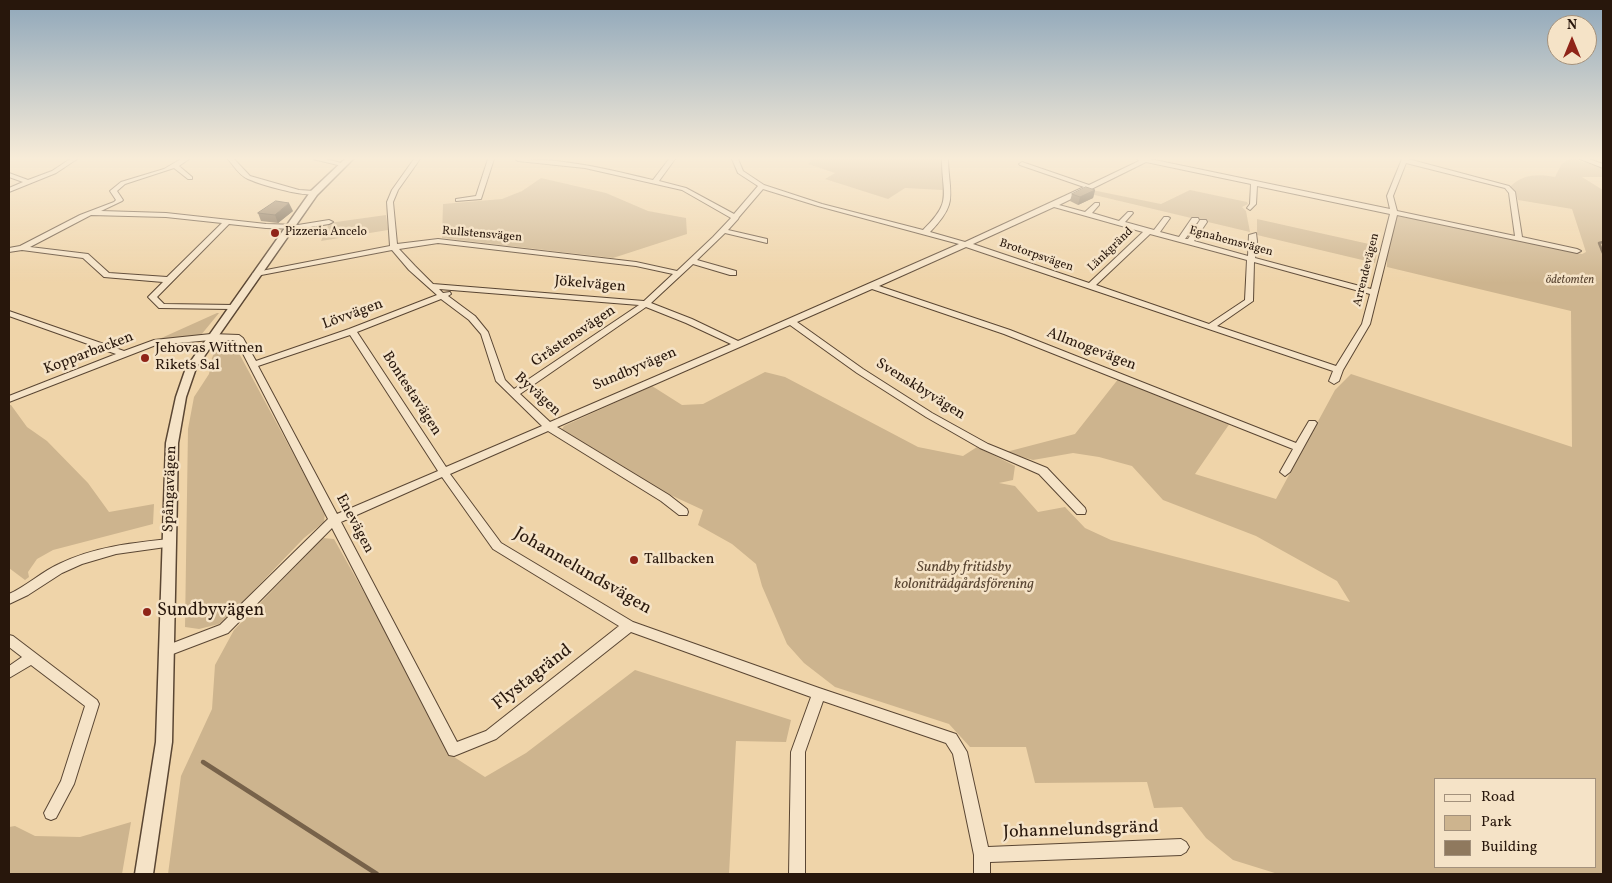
<!DOCTYPE html>
<html>
<head>
<meta charset="utf-8">
<style>
  body { margin:0 }
  #map { position:relative; width:1612px; height:883px; overflow:hidden; background:#efd4a9; font-family:Vollkorn,serif }
  canvas { display:block }
  .frame { position:absolute; inset:0; border:10px solid #28170c; pointer-events:none }
  .legend { position:absolute; left:1434px; top:778px; width:162px; height:90px; box-sizing:border-box; background:#f5e3c7; border:1px solid #a3917c; margin:0; padding:6px 9px; list-style:none; font-size:15px; color:#28170c }
  .legend li { display:flex; align-items:center; gap:10px; height:25px }
  .legend b { width:25px; border:1px solid #a3917c }
  .north { position:absolute; left:1547px; top:15px; width:50px; height:50px; box-sizing:border-box; background:#f5e3c7; border:1px solid #a3917c; border-radius:50%; rotate:0deg; font-size:14px; font-weight:700; line-height:20px; text-align:center; color:#28170c }
  .north::after { content:''; display:block; margin:auto; width:18px; height:22px; background:#8f2418; clip-path:polygon(50% 0,100% 100%,50% 72%,0 100%) }
</style>
</head>
<body>
<div id="map">
<canvas width="1612" height="883"></canvas>
<div class="frame"></div>
<ul class="legend">
<li><b style="height:6px;background:#f5e3c7"></b>Road</li>
<li><b style="height:14px;background:#cdb48e"></b>Park</li>
<li><b style="height:14px;background:#8f795e"></b>Building</li>
</ul>
<div class="north">N</div>
</div>
<script>
const ctx = document.querySelector('canvas').getContext('2d');
ctx.lineJoin = 'round';
function fill(path, color) { ctx.fillStyle = color; ctx.fill(path, 'evenodd'); }
function stroke(path, color, width, dash) { ctx.strokeStyle = color; ctx.lineWidth = width; ctx.lineCap = dash ? 'butt' : 'round'; ctx.setLineDash(dash || []); ctx.stroke(path); }
function label(font, color, halo, rows, align = 'center') {
  ctx.font = font + ' Vollkorn,serif'; ctx.lineWidth = 5; ctx.setLineDash([]); ctx.textBaseline = 'middle'; ctx.strokeStyle = halo; ctx.fillStyle = color; for (const [text, x, y, turn = 0] of rows) {
    ctx.save(); ctx.translate(x, y); ctx.rotate((+turn || 0) * Math.PI / 180); ctx.textAlign = isNaN(turn) ? turn : align; if (halo) ctx.strokeText(text, 0, 0); ctx.fillText(text, 0, 0); ctx.restore();
  }
}
fill(new Path2D(`
  M812,159h130l1,31 -38,-2 -17,11 -63,-20 10,-6 -27,-9z
  M1568,159h7l28,10v8h-21l21,13v684h-325l-45,-14 -27,-22 -24,-31 -28,1 -7,-26 -112,1 -9,-36h-56l-21,-23 -114,-37 -31,-24 -17,-19 -25,-58 -6,-22 -24,-20 -34,-19 5,-15 -52,-24 -90,-55 3,-5 88,-40 30,19 21,-1 62,-32 20,5 133,70 45,9 14,-9 38,19 -2,14 -14,3 16,3 23,26 27,-5 20,21 26,12 239,62 -13,-21 -81,-45 -93,-36 -31,-34 -33,-9 -26,-4 -40,7 -27,-8 69,-18 44,-56 111,45 -35,51 81,25 59,-109 16,-16 221,73 -1,-136 -184,-44v-28l7,-24 188,39 4,-2 -14,-43 -54,-9 -3,-9 -5,-4c13,-13 28,-13 45,-10l6,-12zM1436,779h160v88h-160z
  M541,178l65,15 42,18 38,7 1,16 -74,24 -171,-20 1,-34 59,-5 20,-8z
  M1092,190l69,14 29,-14 57,12 1,2 -6,3 4,4 4,21 -164,-39z
  M386,215l2,15 -67,11 8,-18z
  M1257,219l121,27 -3,17 -118,-28z
  M219,313l-18,22 -44,5 60,-27z
  M229,340l5,4 91,169 -1,9 -20,16 -71,74 -14,12 -20,5 -14,-2 3,-198 6,-32 15,-23 3,-16 6,-14z
  M9,405h2l16,22 20,14 41,42 21,29 45,-8 -1,20 -100,26 -16,9 -9,13 1,5 -4,3 -16,-12z
  M323,538l11,1 92,164 25,52 34,22 41,-24 109,-83 156,50 -5,22 -50,-1 -7,133h-561l13,-98 31,-67 3,-44 19,-35z
  M131,822l-9,52h-113v-47l6,-1 20,10 45,1z`), '#cdb48e');
stroke(new Path2D(`
  M1603,242l-4,1 4,10`), '#77624a', 2.5);
stroke(new Path2D(`
  M203,762l174,112`), '#77624a', 4.5);
const minor = new Path2D(`
  M70,159h7l-21,14 -47,19v-4l14,-6 -14,-5v-4l19,7 24,-9z
  M181,159h8l-10,7 13,11v2h-4l-14,-11 -49,16 -8,7 6,9 -1,1 -21,10 65,2 100,11 32,1 31,-5 4,2 -4,2 -31,5 -32,-1 -37,-4 -72,73 7,7 70,1 1,2 -4,2 -72,-1 -11,-11 15,-15 -59,-5 -21,-19 -61,-8 -13,2v-4l11,-2 60,-31 34,-13 2,-2 -6,-9 11,-9 43,-13zM91,215l75,2 56,6 -55,54 -58,-4 -21,-19 -58,-7z
  M228,159h6l16,17 49,14 15,1 3,2c-9,6 -58,-9 -69,-14 -8,-3 -15,-14 -20,-20z
  M313,159h13l19,5 -3,2z
  M414,159h6l-22,31 -5,12 4,42 41,-5 198,23 41,9 36,-34 18,-19 -49,-28 -97,-22 -67,-7 -3,-2c47,-1 92,10 138,21l16,-21h6l-16,22 27,7 48,26 24,-28 -20,-13 -6,-14h6l5,12 21,14 58,19 101,26c30,-29 19,-34 19,-71h6c1,37 11,43 -18,73l35,10 119,-55 -64,-22 -1,-1 3,-2 67,23 50,-24 -2,-2h13l240,50 -3,-13 15,-37h6l101,27 6,6 7,45 55,12 4,2 -4,2 -180,-38 -27,109 -27,46 -4,11 -5,3 -5,-3 4,-10 -367,-124 -87,39 131,44 286,113 13,-22h6l2,2 -27,49 -5,4 -5,-4 13,-23 -289,-115 -132,-45 -75,33 66,47 69,44 56,31 59,24 38,40 1,3 -1,3h-8l-38,-40 -59,-26 -54,-31 -69,-44 -67,-48 -233,102 112,68 18,14 1,3 -1,3h-8l-18,-14 -113,-70 -98,43 51,69 132,79 186,66 137,46 11,18 21,95 193,-8 5,3 3,5 -3,5 -5,3 -191,7v12h-16v-19l-21,-101 -7,-11 -123,-42 -18,51v122h-16l2,-122 20,-55 -180,-65 -135,107 -42,17 -5,-1 -117,-227 -104,105 -63,24 -5,-1 -1,-4 1,-4 60,-23 108,-106 -92,-179h-25l-55,5 -147,57v-6l107,-42 -107,-38v-5l115,40 30,-11 57,-6 28,1 4,3 13,23 93,-32 88,-34 -28,-25 -17,-20 -136,26 -4,-2 4,-2 134,-26 -3,-44 5,-12zM1146,162l105,22 -1,20 -3,4 3,2 6,-6 1,-18 133,28 -19,75 -116,-31 2,-17 -1,-8 -7,2 -1,21 -54,-15 13,-19 -1,-2h-6l-12,19h-3l14,-19 -1,-2h-6l-13,19 -19,-5 10,-14 -2,-1h-4l-10,13 -29,-8 8,-9 -1,-1h-4l-9,9 -27,-8 7,-8v-2h-4l-10,9 -26,-7zM1406,163l99,25 4,5 6,43 -118,-25 -4,-15zM763,189l55,17 141,38 -221,97 -46,-22 -41,-16 42,-39 37,11h6v-4l-39,-11 28,-27 42,10v-4l-39,-9 10,-11 1,-2zM1054,207l89,25 -54,51 -116,-39zM1150,234l97,26 -2,40 -36,24 -113,-39zM438,243l198,23 37,8 -29,27 -211,-17 -18,-18 -16,-17zM1254,262l116,32 -8,30 -26,42 -119,-40 36,-25zM439,289l200,16 -125,84 -9,-9 -17,-48 -13,-16 -27,-20 3,-2 -1,-2 -7,1zM441,299l28,21 12,14 15,47 46,45 -96,41 -89,-135zM646,307l40,16 45,21 -181,78 -30,-28zM350,335l88,136 -101,43 -79,-148zM442,477l51,72 126,77 -133,105 -29,11 -116,-220z
  M488,159h6l-13,40 -25,2v-2l20,-3z
  M1580,159h9l14,5v4z
  M169,539l4,1 2,3 -2,3 -57,8 -34,10 -20,9 -34,22 -19,9v-10c18,-8 32,-22 50,-30 34,-17 72,-21 110,-25z
  M9,635l4,1 84,64 2,4 -25,80 -18,34 -5,2 -5,-2 -2,-5 17,-32 24,-75 -54,-41 -22,13v-12l13,-9 -13,-10z`);
const tertiary = new Path2D(`
  M345,159h8l-36,36 -121,173 -10,29 -8,46 -6,299 -19,132h-18l21,-132 10,-299 10,-46 10,-29 125,-177z`);
stroke(minor, '#5a4633', 2);
stroke(tertiary, '#5a4633', 3);
fill(minor, '#f5e3c7');
fill(tertiary, '#f5e3c7');
fill(new Path2D(`
  M1095,190l-2,8 -15,7 -8,-4 2,-7z
  M293,211l-15,12 -17,-2 -3,-8z`), '#7b6851');
fill(new Path2D(`
  M1095,190l-2,8 -15,7 2,-8z
  M289,203l4,8 -15,12 -3,-8z`), '#645542');
const building = new Path2D(`
  M1086,187l9,3 -15,7 -8,-3z
  M276,201l13,2 -14,12 -17,-2z`);
fill(building, '#8f795e');
stroke(building, '#645542', 1);
const sky = ctx.createLinearGradient(0, 0, 0, 283);
sky.addColorStop(0, '#8fa7ba');
sky.addColorStop(0.56, '#f8ecd8');
sky.addColorStop(1, '#f8ecd800');
ctx.fillStyle = sky;
ctx.fillRect(0, 0, 1612, 283);
for (const [x, y, r, color] of [
  [275,233,5,"#8f2418"],
  [145,358,5,"#8f2418"],
  [634,560,5,"#8f2418"],
  [147,612,5,"#8f2418"]
]) { const dot = new Path2D(); dot.arc(x, y, r, 0, 2 * Math.PI); ctx.fillStyle = color; ctx.fill(dot); stroke(dot, '#f5e3c7', 2); }
label('12px', '#28170c', '#f5e3c7', [
  ["Pizzeria Ancelo",285,233]
], 'left');
label('12px', '#28170c', '#f5e3c7', [
  ["Rullstensvägen",482,235,5],
  ["Egnahemsvägen",1231,242,15],
  ["Länkgränd",1111,250,-44],
  ["Brotorpsvägen",1036,256,19],
  ["Arrendevägen",1367,270,-76]
]);
label('italic 12px', '#5a4633', '#f5e3c7', [
  ["ödetomten",1570,281]
]);
label('15px', '#28170c', '#f5e3c7', [
  ["Jökelvägen",590,285,5],
  ["Lövvägen",353,315,-20],
  ["Gråstensvägen",574,337,-34],
  ["Allmogevägen",1091,350,21],
  ["Kopparbacken",89,354,-21],
  ["Sundbyvägen",635,370,-23],
  ["Svenskbyvägen",920,390,32],
  ["Bontestavägen",411,394,57],
  ["Byvägen",537,395,42],
  ["Spångavägen",171,489,-88],
  ["Enevägen",354,524,62]
]);
label('15px', '#28170c', '#f5e3c7', [
  ["Jehovas Wittnen",155,349],
  ["Rikets Sal",155,366],
  ["Tallbacken",644,560]
], 'left');
label('italic 15px', '#5a4633', '#f5e3c7', [
  ["Sundby fritidsby",964,568],
  ["koloniträdgårdsförening",964,585]
]);
label('18px', '#28170c', '#f5e3c7', [
  ["Johannelundsvägen",582,572,30],
  ["Flystagränd",533,678,-38],
  ["Johannelundsgränd",1081,831,-2]
]);
label('18px', '#28170c', '#f5e3c7', [
  ["Sundbyvägen",157,612]
], 'left');
</script>
</body>
</html>
